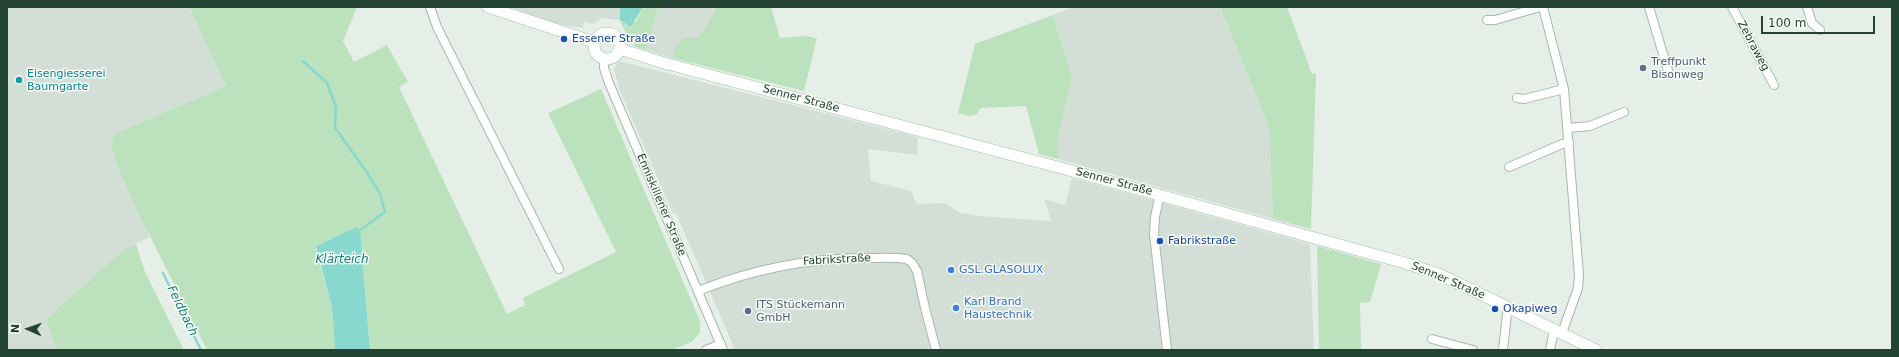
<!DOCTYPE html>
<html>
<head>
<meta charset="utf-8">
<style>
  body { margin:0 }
  #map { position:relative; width:1899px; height:357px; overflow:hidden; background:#e5efe8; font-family:"DejaVu Sans",sans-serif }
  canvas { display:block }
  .frame { position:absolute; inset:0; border:8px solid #224331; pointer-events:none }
  .north { position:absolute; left:8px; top:309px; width:40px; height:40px; -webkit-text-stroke:3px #f6fbf7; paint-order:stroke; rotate:272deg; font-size:11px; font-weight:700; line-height:16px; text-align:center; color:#224331 }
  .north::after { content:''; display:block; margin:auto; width:14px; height:18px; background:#224331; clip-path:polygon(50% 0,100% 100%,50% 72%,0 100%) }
  .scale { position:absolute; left:1761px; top:16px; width:114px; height:18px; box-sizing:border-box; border:2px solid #224331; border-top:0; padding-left:5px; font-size:12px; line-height:14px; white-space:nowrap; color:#224331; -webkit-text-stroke:3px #f6fbf7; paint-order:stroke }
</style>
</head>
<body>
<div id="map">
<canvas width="1899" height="357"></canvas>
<div class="frame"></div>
<div class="north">N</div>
<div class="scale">100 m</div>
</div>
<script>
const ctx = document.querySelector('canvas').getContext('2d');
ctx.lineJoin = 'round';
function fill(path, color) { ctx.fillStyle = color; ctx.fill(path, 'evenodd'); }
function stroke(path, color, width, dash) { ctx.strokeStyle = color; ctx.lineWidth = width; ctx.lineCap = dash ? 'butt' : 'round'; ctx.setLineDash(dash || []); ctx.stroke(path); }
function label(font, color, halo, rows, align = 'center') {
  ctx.font = font + ' "DejaVu Sans",sans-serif'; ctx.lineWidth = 3; ctx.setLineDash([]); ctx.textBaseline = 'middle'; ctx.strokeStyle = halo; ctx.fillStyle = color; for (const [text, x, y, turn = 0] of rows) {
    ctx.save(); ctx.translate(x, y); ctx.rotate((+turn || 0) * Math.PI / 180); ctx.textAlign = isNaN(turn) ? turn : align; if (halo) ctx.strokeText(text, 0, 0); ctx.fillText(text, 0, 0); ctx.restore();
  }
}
fill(new Path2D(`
  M7,7h182l37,79 -112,48 -3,13 39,90 -26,12 -79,71 12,28 -5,2h-45z
  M510,7h110v13l-18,-2 -8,6 -10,-2 -1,6 -26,-4z
  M658,7h59l-18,30 -24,12 -3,9 -26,-8z
  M1074,7h146l49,120 4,92 -215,-60v-20l14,-61 -19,-63z
  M619,61l299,76 -1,18 -49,-6 3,32 40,10 6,13 28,-1 15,10 18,3 73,5 -7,-22 21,6 7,-27 238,66 4,106h-579l-59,-137 -3,1 -53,-123 -6,-21 1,-3z`), '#d3dfd6');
fill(new Path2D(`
  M189,7h168l-14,34 11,21 33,-17 21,37 -9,5 108,227 18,-9 -2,-7 93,-46 -68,-139 53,-24 99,232v12l-9,9 -19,8h-302l-7,-87 -7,-36 -38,18 -2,4 16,59 3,42h-128l-69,-138 -22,-50 -5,-15 3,-13 112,-48z
  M643,7h15l-12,43 -12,-4 2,-7 -10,-5 -6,-14 8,6 8,-5z
  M717,7h54l9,31 24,-2 13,2 -13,53 -132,-33 3,-9 9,-11 15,-1z
  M1220,7h67l25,67 4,-1 -5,156 -38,-10 -4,-92z
  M1053,15l19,63 -14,61v20l-19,-5 -13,-48 -45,2 -5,7 -7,1 -11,-3 17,-69z
  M136,244l9,28 39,78h-132l5,-2 -12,-28 79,-71z
  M1317,246l64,18 -11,38 -10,1 1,47h-42z`), '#bce2bd');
fill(new Path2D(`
  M620,7h23l-11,18 -3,1 -9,-6z
  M356,227l4,3 10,120h-35l-3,-42 -16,-62z`), '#89d8cf');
stroke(new Path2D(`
  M303,61l24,22 9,24 -1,21 31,43 14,23 5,18 -25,18
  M163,273l38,77`), '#89d8cf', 2.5);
const street = new Path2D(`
  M430,7l7,20 122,242
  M1543,7l21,82 15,186 -1,13 -16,45
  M1649,7l20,67
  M1732,7l42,78
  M1807,7l5,16 8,7
  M1487,20h8l45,-13
  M604,59v9l5,15 114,267
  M1517,98l7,1 40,-10
  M1568,128l22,-2 34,-14
  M1509,167l53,-23 7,-1
  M1160,194l-5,23 -1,17 13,116
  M698,291c55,-22 110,-33 169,-33 13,0 27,-1 40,1l5,4 5,8 8,37 11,42
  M1432,339l41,11
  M706,350l15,-6
  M1503,350l4,-36 3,-6
  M1550,350l4,-20`);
const secondary = new Path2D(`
  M488,7l106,35
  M594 46a13 13 0 1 1 26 0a13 13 0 1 1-26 0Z
  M620,49l44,14 401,106 340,94 36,12 155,75`);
stroke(street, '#a7b8ad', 10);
stroke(secondary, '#a5bfaf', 12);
stroke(street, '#fff', 8);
stroke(secondary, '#fff', 11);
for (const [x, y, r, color] of [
  [564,39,4,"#1a4fb4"],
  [1643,68,4,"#5c6f8a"],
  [19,80,4,"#0f9aa8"],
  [1160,241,4,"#1a4fb4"],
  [951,270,4,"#3f7fe0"],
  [956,308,4,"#3f7fe0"],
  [1495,309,4,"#1a4fb4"],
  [748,311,4,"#5c6f8a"]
]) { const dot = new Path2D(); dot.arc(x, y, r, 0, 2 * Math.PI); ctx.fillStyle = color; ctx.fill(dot); stroke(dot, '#f6fbf7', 1.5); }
label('11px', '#164399', '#f6fbf7', [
  ["Essener Straße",572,39],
  ["Fabrikstraße",1168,241],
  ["Okapiweg",1503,309]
], 'left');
label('11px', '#224331', '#f6fbf7', [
  ["Zebraweg",1753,46,62],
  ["Senner Straße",801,99,15],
  ["Senner Straße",1114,182,15],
  ["Enniskillener Straße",661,205,67],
  ["Fabrikstraße",837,260,-3],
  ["Senner Straße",1448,281,23]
]);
label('11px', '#4e5e75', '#f6fbf7', [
  ["Treffpunkt",1651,62],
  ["Bisonweg",1651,75],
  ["ITS Stückemann",756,305],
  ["GmbH",756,318]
], 'left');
label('11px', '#0d838f', '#f6fbf7', [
  ["Eisengiesserei",27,74],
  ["Baumgarte",27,87]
], 'left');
label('11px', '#366cbe', '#f6fbf7', [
  ["GSL.GLASOLUX",959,270],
  ["Karl Brand",964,302],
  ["Haustechnik",964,315]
], 'left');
label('italic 12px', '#167f75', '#f6fbf7', [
  ["Klärteich",342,260],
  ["Feldbach",182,311,64]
]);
</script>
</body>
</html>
